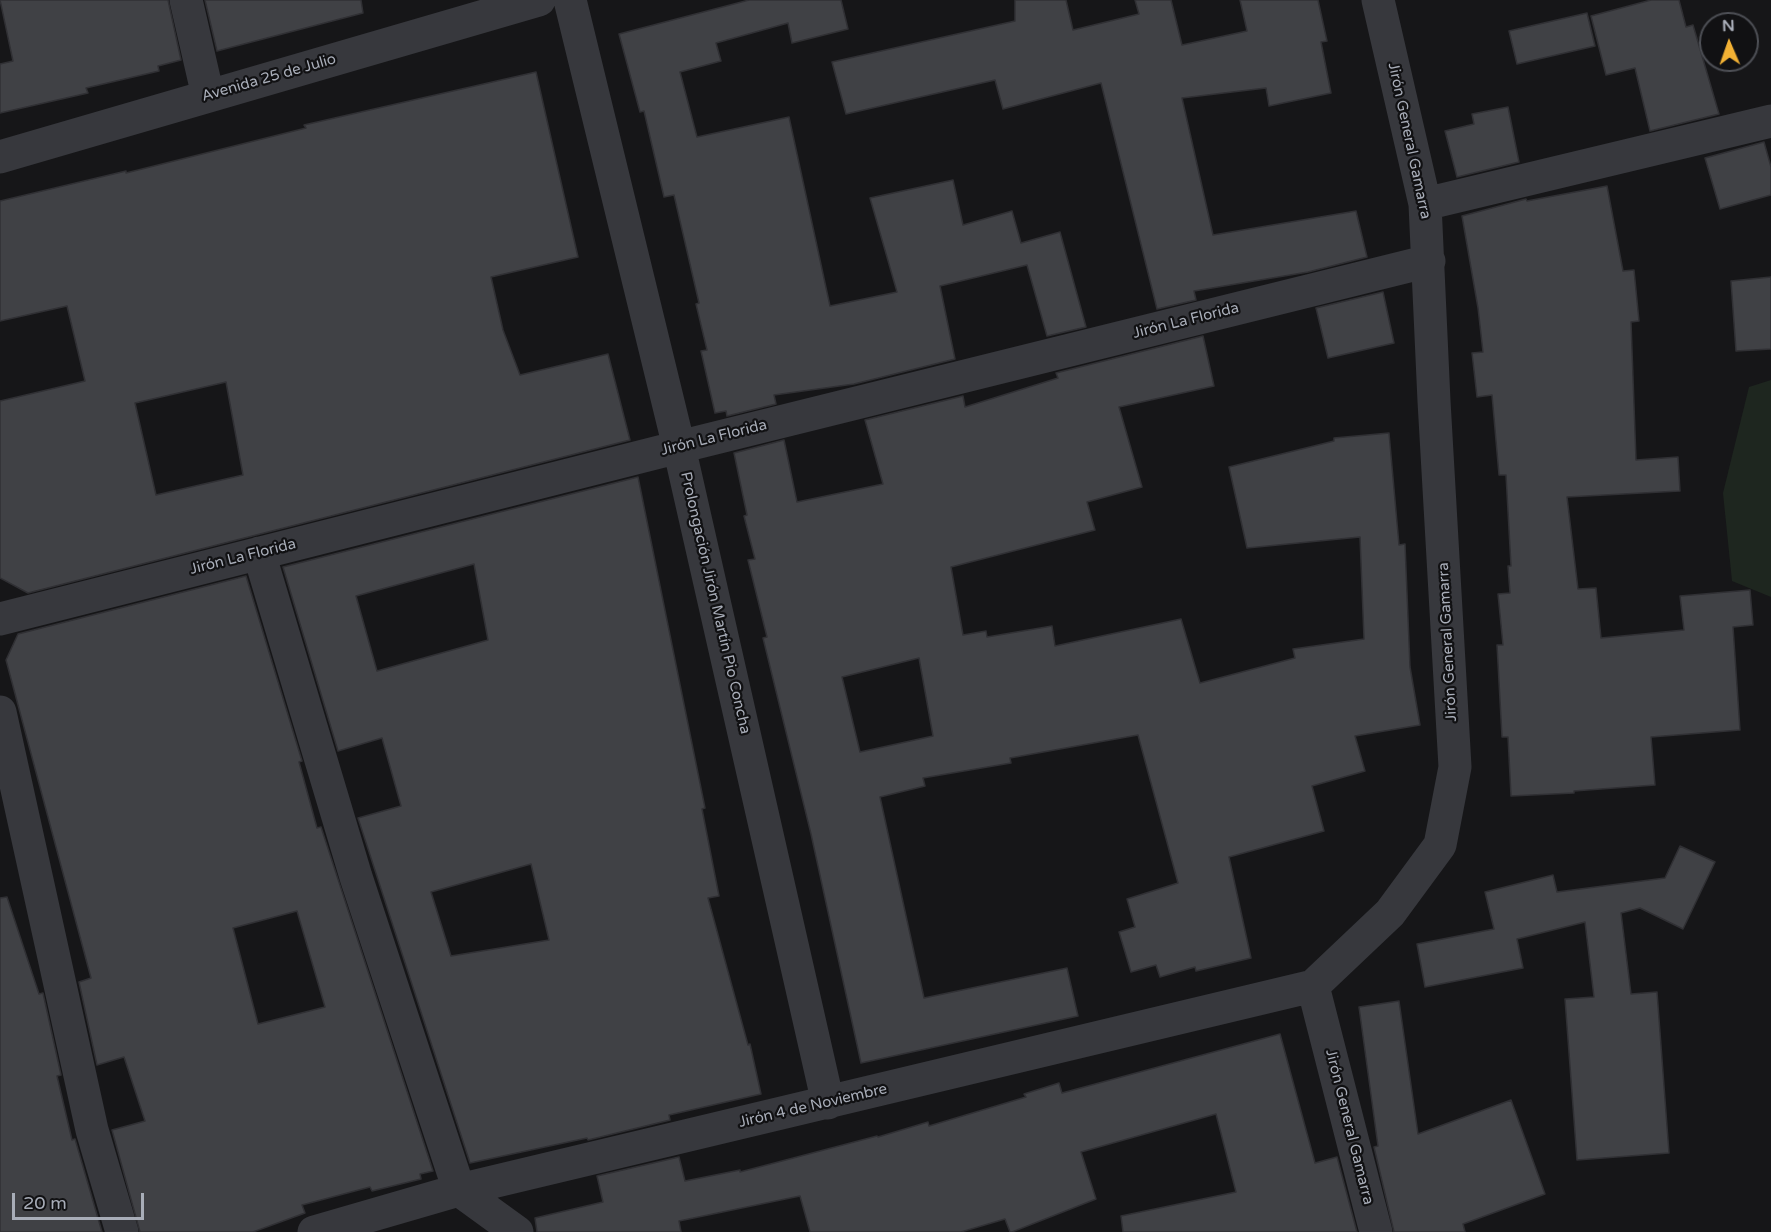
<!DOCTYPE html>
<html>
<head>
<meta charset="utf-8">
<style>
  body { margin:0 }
  #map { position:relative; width:1771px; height:1232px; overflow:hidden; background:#161618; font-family:"Varela Round",sans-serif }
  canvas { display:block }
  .north { position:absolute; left:1699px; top:12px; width:60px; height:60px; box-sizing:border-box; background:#111113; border:2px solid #4d4f55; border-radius:50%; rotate:358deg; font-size:16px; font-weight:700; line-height:24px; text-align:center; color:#a8adb8 }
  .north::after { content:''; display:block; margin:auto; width:21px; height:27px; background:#f2b134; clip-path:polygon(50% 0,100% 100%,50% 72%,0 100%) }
  .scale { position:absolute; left:12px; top:1193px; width:132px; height:27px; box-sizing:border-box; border:3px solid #a8adb8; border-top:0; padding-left:8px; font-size:18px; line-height:21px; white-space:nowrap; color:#a8adb8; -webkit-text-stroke:4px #111113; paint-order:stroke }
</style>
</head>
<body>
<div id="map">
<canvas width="1771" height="1232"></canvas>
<div class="north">N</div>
<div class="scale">20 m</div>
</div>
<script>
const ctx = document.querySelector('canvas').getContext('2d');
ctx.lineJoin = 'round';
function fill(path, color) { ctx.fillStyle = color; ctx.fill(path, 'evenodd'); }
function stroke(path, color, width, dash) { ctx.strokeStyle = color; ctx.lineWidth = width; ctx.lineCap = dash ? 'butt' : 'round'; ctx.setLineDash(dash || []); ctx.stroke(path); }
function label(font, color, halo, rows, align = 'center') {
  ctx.font = font + ' "Varela Round",sans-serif'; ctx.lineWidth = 4.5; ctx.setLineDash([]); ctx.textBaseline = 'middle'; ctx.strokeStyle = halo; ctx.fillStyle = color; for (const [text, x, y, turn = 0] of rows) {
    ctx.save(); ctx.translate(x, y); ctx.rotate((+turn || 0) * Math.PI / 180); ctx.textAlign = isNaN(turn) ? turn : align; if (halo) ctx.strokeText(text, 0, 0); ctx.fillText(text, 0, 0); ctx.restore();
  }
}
fill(new Path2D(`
  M1771,380v217l-39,-16 -9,-88 26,-106z`), '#1e261f');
const building = new Path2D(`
  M0,0h168l13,60 -23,6 1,5 -73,17 2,5 -88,20v-49l13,-3z
  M205,0h156l2,13 -146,38z
  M749,0h92l7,29 -56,14 -4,-20 -72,20 5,18 -41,11 17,65 92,-20 41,189 67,-14 -27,-94 83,-18 10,45 49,-14 9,32 39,-11 26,95 -39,9 -20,-71 -87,21 15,73 -101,25 -80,11 2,9 -49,12 -1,-5 -11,2 -14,-62 6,-1 -11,-46 3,-1 -25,-108 -10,2 -20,-86 -4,1 -21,-78z
  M1015,0h51l7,30 66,-16 -4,-14h36l11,45 65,-14 -7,-31h78l9,41 -6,1 10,51 -62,13 -3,-18 -84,10 31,137 143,-24 11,46 -59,15 -114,19 2,9 -39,9 -56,-226 -98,26 -8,-29 -149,34 -14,-52 183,-41z
  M1651,0h28l7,27 7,-2 26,89 -69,17 -15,-63 -29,7 -15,-59z
  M1587,13l8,33 -78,18 -8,-33z
  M536,72l42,185 -87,20 12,53 17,45 88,-21 22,86 -602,153 -28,-15v-177l85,-20 -18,-75 -67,15v-120l126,-30v2l180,-45 -2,-3zM226,382l17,93 -87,20 -21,-92z
  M1508,107l11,55 -62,15 -12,-46 29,-7 -2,-10z
  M1764,142l7,25v28l-51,14 -15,-51z
  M1607,186l16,85 11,-1 5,51 -8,1 5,138 42,-3 2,34 -113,6 11,92 18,-1 5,50 83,-8 -4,-34 70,-6 3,35 -20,2 7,103 -89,7 4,48 -81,6v2l-63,3 -3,-59h-6l-5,-92h6l-5,-51 12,-1 -2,-27h3l-5,-91h-7l-7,-80 -15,2 -5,-44 11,-1 -5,-44 -16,-92 64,-17 1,2z
  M1771,277v72l-35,2 -5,-70z
  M1383,292l11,51 -66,15 -12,-50z
  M1203,336l11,50 -95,21 23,80 -55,15 8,28 -144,37 12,68 23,-4 1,6 65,-11 3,20 126,-27 19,64 95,-25 -2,-9 71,-10 -4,-102 -113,11 -18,-81 105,-26v-3l55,-5 10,112 6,-1 5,123 10,58 -65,11 10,35 -53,15 12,45 -95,26 22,101 -55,13 -1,-4 -35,10 -4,-12 -25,7 -12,-40 16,-5 -8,-28 51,-16 -40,-148 -128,23 1,5 -88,15 2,8 -45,11 44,201 143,-30 11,48 -217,47 -50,-229 -48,-196 4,-1 -19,-77 7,-1 -11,-43 3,-1 -13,-62 50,-13 13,62 86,-18 -18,-64 98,-24 2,11 93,-29 -2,-5zM919,658l14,78 -73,16 -18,-75z
  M638,477l67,331 -3,1 17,87 -11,2 40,147 2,-1 11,50 -92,21 1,5 -82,20 -1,-2 -117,25 -112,-345 43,-12 -19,-68 -44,13 -55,-184zM474,564l14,76 -111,31 -21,-75zM531,864l18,76 -98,16 -20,-64z
  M246,576l56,185 -3,1 18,66 4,-1 112,344 -13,3 1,5 -49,12 -2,-4 -68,18 3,8 -52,19h-113l-28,-102 33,-9 -21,-64 -27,8 -18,-83 12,-4 -85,-318 12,-26zM297,911l28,96 -67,17 -25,-96z
  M1680,846l35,16 -32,67 -43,-21 -19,5 10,81 26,-2 12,161 -92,7 -12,-161 29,-2 -9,-75 -68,17 6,29 -98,19 -8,-43 77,-15 -9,-37 68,-17 4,17 108,-14z
  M7,897l32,97 4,-1 18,82 -4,1 15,64 3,-1 27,93h-102v-334z
  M1399,1001l19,133 93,-34 34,94 -82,30 2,8h-71l-20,-85 4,-1 -19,-139z
  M1280,1034l35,129 22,-6 20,75h-234l-2,-16 115,-24 -20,-78 -135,38 15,47 -84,33h-2l-5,-13 -44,13h-151l-10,-36 -121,25 2,11h-144l-2,-14 68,-16 -6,-26 82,-19 6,24 55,-11v2l137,-36 1,1 50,-15 1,4 97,-29 -2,-3 35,-11 3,10z`);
fill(building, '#404145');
stroke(building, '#303034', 1.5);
stroke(new Path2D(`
  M186,0l22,96
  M570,0l109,447 149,656
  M0,157l539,-157
  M1425,204l346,-83
  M259,553l97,324 103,313 58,42
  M0,619l679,-172 750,-186
  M0,712l92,418 30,102
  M314,1232l145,-42 854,-204
  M1376,1232l-63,-246 77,-73 50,-68 15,-78 -21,-366 -9,-197 -47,-204`), '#37383d', 33);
label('15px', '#a8adb8', '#111113', [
  ["Avenida 25 de Julio",269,78,-16],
  ["Jirón General Gamarra",1409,141,78],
  ["Jirón La Florida",1186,321,-14],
  ["Jirón La Florida",714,438,-14],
  ["Jirón La Florida",243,557,-14],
  ["Prolongación Jirón Martín Pio Concha",715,603,77],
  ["Jirón General Gamarra",1448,642,-93],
  ["Jirón 4 de Noviembre",813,1106,-13],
  ["Jirón General Gamarra",1349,1127,76]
]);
</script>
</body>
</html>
